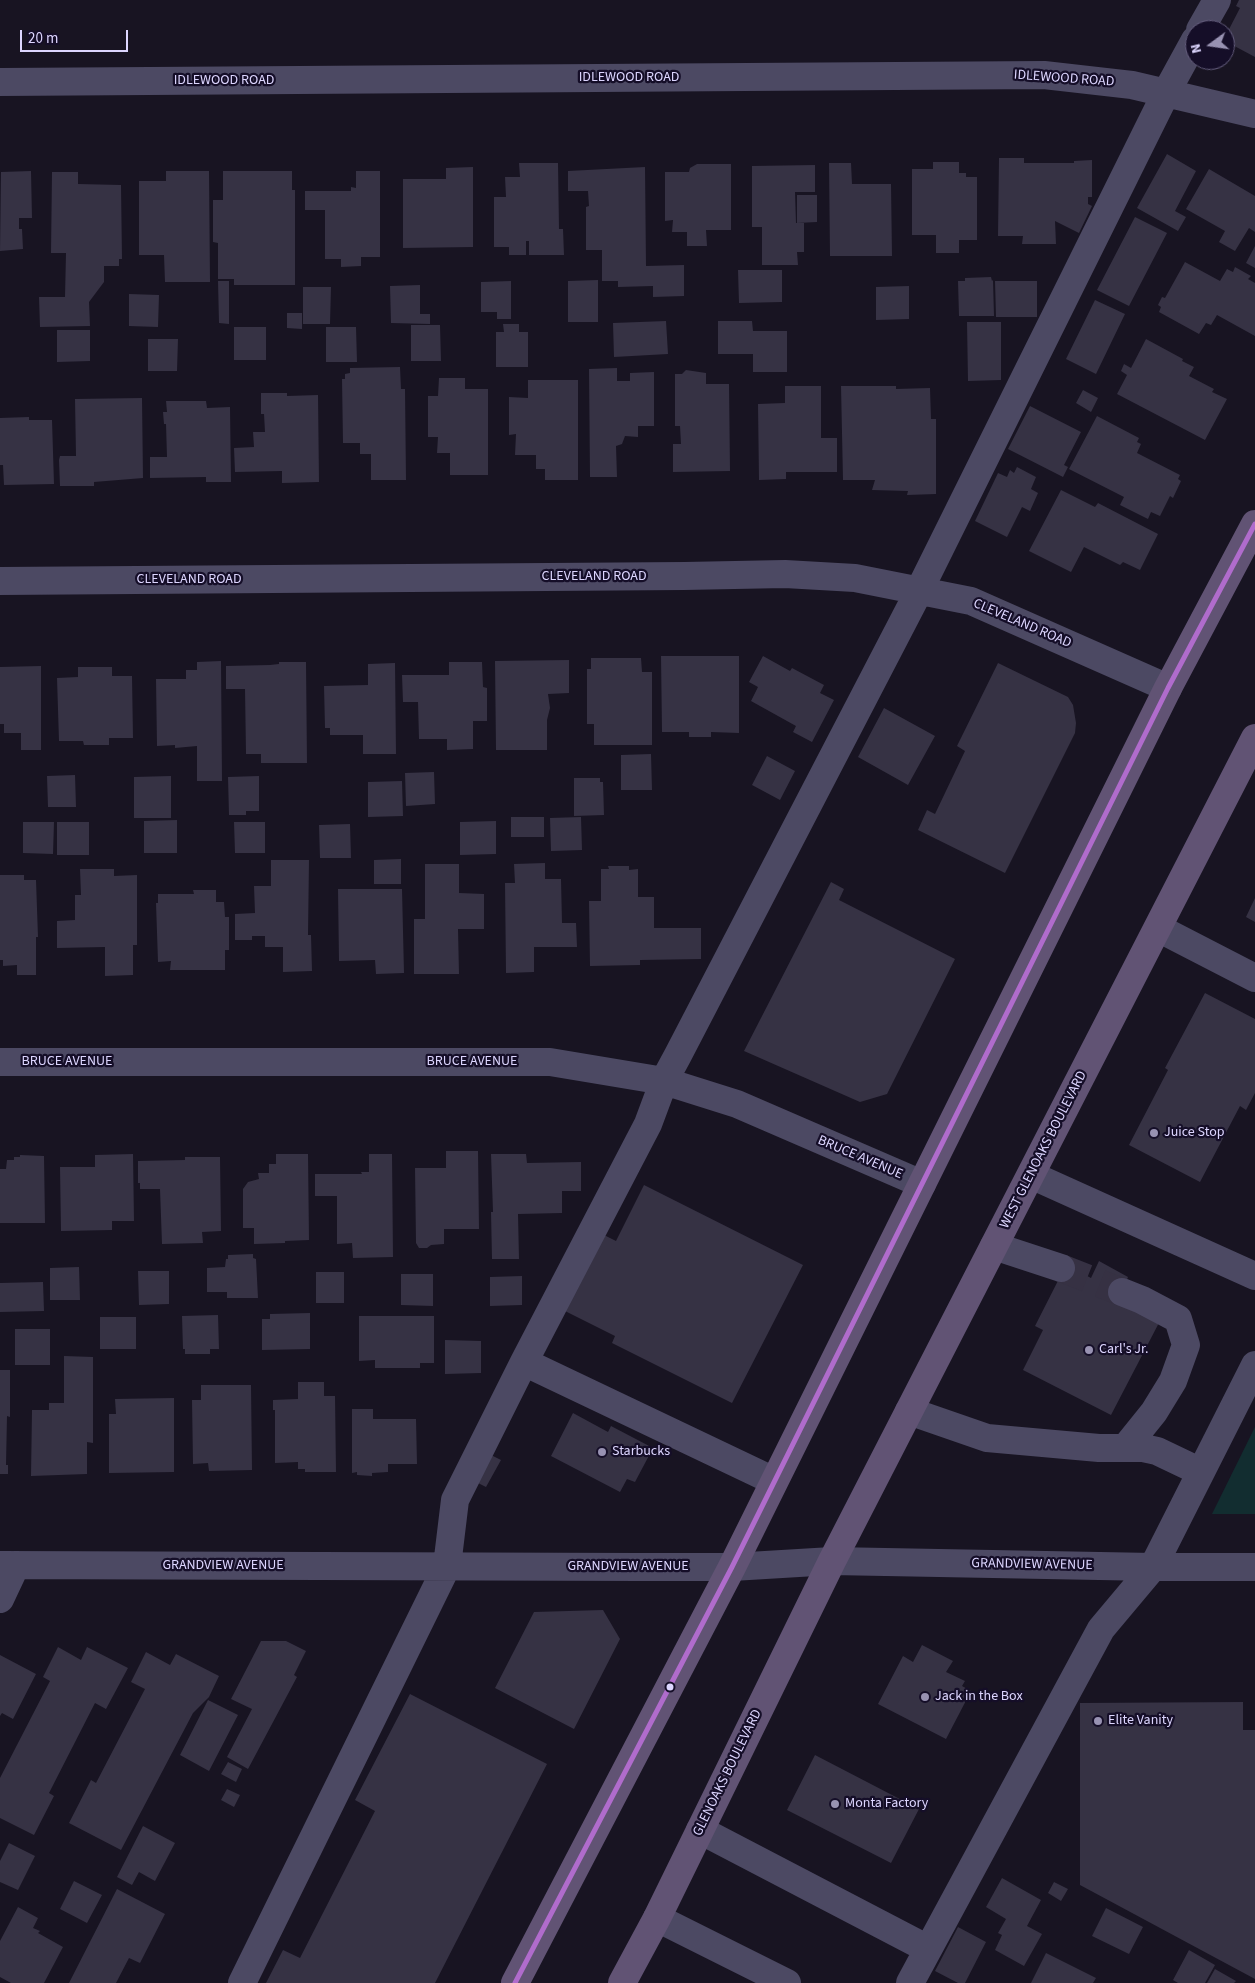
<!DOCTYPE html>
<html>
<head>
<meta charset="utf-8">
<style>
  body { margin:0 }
  #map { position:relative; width:1255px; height:1983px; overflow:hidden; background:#181422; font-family:"Source Sans 3",sans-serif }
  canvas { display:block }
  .north { position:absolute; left:1185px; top:20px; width:50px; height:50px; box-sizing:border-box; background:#150e28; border:1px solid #655e7e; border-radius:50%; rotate:256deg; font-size:14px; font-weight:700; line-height:20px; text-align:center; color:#ddd6ff }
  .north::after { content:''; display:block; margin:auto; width:18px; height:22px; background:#9892b2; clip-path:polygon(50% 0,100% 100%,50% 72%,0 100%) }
  .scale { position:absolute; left:20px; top:30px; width:108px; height:22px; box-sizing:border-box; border:2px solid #ddd6ff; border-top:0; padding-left:6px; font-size:15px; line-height:18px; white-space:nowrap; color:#ddd6ff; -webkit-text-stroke:4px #150e28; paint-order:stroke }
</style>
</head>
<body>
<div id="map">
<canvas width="1255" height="1983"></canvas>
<div class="north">N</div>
<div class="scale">20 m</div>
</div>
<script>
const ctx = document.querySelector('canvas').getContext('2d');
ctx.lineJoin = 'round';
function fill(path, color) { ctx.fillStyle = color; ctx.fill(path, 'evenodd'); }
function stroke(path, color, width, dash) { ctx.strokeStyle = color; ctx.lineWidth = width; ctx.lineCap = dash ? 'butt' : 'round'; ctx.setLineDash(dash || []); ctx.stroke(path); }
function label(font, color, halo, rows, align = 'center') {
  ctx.font = font + ' "Source Sans 3",sans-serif'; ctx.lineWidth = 4.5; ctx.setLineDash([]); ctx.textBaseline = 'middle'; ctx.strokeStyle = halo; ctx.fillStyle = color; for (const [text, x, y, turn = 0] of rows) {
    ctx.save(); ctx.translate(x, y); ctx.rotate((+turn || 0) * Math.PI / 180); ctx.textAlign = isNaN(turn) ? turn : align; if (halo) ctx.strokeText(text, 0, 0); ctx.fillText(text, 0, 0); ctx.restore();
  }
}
fill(new Path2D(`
  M1255,1427v87h-43z`), '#122d30');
fill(new Path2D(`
  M1239,0h16v57l-30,-16v-4l15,-29 -4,-2z
  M1167,154l29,17 -21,40 11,6 -8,14 -41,-23z
  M999,158h25v5h50v-2l18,-1v37h-4v7l4,2 -13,27 -24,-12 1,23h-34l1,-8h-25z
  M933,162h26v11h7v4h11v63h-18v13h-23v-18h-24v-66h21z
  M519,163h39l1,66h4l1,26h-35v-14h-3v14h-17v-8h-15v-50h12l-1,-20h15z
  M829,163h22l1,21h39l1,72h-62z
  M697,164h34v66h-25l1,16h-20v-14h-15l1,-12 -8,1v-49h24l1,-4z
  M815,165v27h-20l1,31h8v29h-7l1,13h-36v-38h-10v-61z
  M473,167v80l-70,1v-69h43v-11z
  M645,167l1,99 38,-1v31l-31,1v-11l-35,1v-6h-16v-31h-16v-43l3,-1 -1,-15h-20v-20z
  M1209,169l46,27v36l-6,-4 -14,23 -16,-9 6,-11 -39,-22z
  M31,171l1,47h-13v11h3l1,20 -23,2 1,-79z
  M166,171h43l1,111h-45l-1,-27h-25v-74h27z
  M223,171h69v19h3v95h-61v-6h-16v-36l-5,-1v-42h10z
  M356,171h24v86h-19v9l-20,1v-8h-16v-49h-20v-19h46v-4l5,1z
  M52,172h26v12l43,1 1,74h-3v7h-15v16l-15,20 1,24 -50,1 -1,-30h26l1,-44h-15z
  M797,195h20v27l-20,1z
  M1135,217l32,16 -38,73 -32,-16z
  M1255,246v22l-9,-5z
  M1185,262l35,19 7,-12 6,3 2,-5 16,9 -3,3 7,4v53l-38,-21 -6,10 -5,-2 -7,11 -40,-22 2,-5 -3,-2 4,-8 3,1z
  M738,270h44v32l-43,1z
  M991,277l1,4 1,-1 1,36h-35l-1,-35h7v-3z
  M598,280v42h-30v-41z
  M218,281h11v43l-10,-1z
  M511,281v38h-14v-7h-16v-30z
  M995,281h42v36h-41z
  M420,285v29h10v10l-39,-1 -1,-37z
  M909,286v33l-33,1v-33z
  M303,287h28l-1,37h-27z
  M129,294l30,1 -1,32 -29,-1z
  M1095,300l30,14 -29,60 -30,-15z
  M287,313h15v16l-15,-1z
  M666,321l2,33 -54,3 -1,-34z
  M718,321h34l1,10h34v41h-34v-18h-35z
  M967,322h34v58l-33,1z
  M503,324h16v8h9v35h-32v-35h8z
  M411,325h29l1,36h-30z
  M234,327h32v33h-32z
  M326,327h30l1,35h-31z
  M57,330h33v31l-33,1z
  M148,339h30l-1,32h-29z
  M1146,339l37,20 -1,2 12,6 -5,9 25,13 -2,3 15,7 -22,41 -88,-46 10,-19 -6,-4 3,-7 7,4z
  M400,367l1,22h4l1,91h-35v-26h-11v-11h-17l-1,-64h3v-5l5,-1v-5z
  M617,368v13h13v-8l24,-1v54h-16v11l-13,-1 -3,8 -6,2 1,31h-27l-1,-108z
  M686,370l20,3v11h23l1,87 -57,1v-28h8l-1,-18h-5v-52h7z
  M439,378h26v11h23v86h-38v-22h-13l1,-16h-10v-41h10z
  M528,380h50v100h-33v-11h-9v-14h-21l1,-21 -7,1v-38l19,1z
  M785,386h36v52h16v34h-51v7l-27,1 -1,-76 27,-1z
  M841,386h55v3l34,-1 1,31h5v75l-29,1 1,-4 -36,-1 3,-10h-32z
  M1083,390l15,8 -7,14 -15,-9z
  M261,393h26v3l31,-1 1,87 -37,1v-12l-47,1 -1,-24 20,-1 -1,-15h12l-1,-18h-3z
  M142,398l1,80 -49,4v4h-34l-1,-26 1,-4h16l-1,-57z
  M166,401h40l1,7 23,-1 1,75h-25v-5l-56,1v-21h17l-1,-33h-2l-1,-12h4z
  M1030,406l51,26 -17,33 4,2 -5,10 -55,-28z
  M1097,416l42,22 -2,4 4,2 -4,9 43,22 -2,4 3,2 -8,17 -3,-2 -10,20 -9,-4 -3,7 -28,-14 4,-8 -55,-28z
  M29,417v3h23l2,64 -50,1 -1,-20h-3v-47z
  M1017,467l19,10 -5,12 7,4 -8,18 -8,-4 -15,30 -32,-16 23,-48 9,4 3,-7 4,3z
  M1061,490l34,17 3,-4 60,31 -18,36 -17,-8 -3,3 -36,-18 -13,25 -42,-21z
  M661,656h78v77l-28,-1v5h-22v-5h-27z
  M763,656l27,15 2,-3 32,17 -4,8 14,7 -22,42 -19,-10 3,-6 -45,-25 7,-14 -9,-5z
  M591,658h50l1,14h10v73h-58v-21h-7v-55h4z
  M569,660v33l-21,1 2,14 -3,12v30h-51l-1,-89z
  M221,661l1,120h-25v-35l-22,2v-3l-18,1 -1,-67h30v-9h11v-8z
  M279,662h27l1,101h-46v-9h-15l-1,-65h-19v-23l44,-1 9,-1z
  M449,662h33l1,25 4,1v33h-14v28l-26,1v-11h-28l-1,-37h-15l-1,-27h47z
  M395,663l1,91h-33v-19h-33v-7h-5l-1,-42 44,-1v-21z
  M998,663l70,34 5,8 3,18 -1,10 -70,140 -87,-43 9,-20 8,4 30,-63 -8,-5z
  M41,666v84h-20v-17h-17v-9h-4v-57z
  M78,667h34v9h20l1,62h-24v7h-25l-1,-4h-24l-2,-63 21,-1z
  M884,708l51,28 -27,49 -50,-28z
  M651,754l1,36h-31v-35z
  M767,756l28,15 -15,29 -28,-15z
  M434,772l1,32 -29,2 -1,-33z
  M75,775l1,32h-28l-1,-31z
  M171,776v42h-37v-41z
  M259,776v35h-13v4h-17l-1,-38z
  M574,778h26v4h3l1,33 -30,1z
  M402,781l1,35 -35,1v-35z
  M511,817h33v20h-33z
  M581,817l1,33 -31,1 -1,-33z
  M177,820v33h-33v-32z
  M496,821v33l-36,1v-33z
  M23,822h31l-1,32 -30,-1z
  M57,822h32v33h-32z
  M234,822h31v31h-30z
  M350,824l1,34h-31l-1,-33z
  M401,859v25h-27v-24z
  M271,860h38l-1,75h3l1,36 -29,1v-25h-18v-11h-13v4h-17v-26l20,-1 -1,-27h17z
  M545,863v16h16l1,44h14l1,24h-43v25l-28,1 -1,-90h10l-1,-19z
  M425,864h34v29l25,1v35h-26l1,45h-45v-55h11z
  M608,866h21v4l9,-1v28h16v31h47v31l-61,1v5l-50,1 -1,-65h12v-32h8z
  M80,869h34v7l23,-1v70h-4v30l-28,1v-29l-48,1v-27l18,-1v-25h6z
  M0,875h24v5h12l2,57h-2v38h-19v-10l-14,1v-6h-3z
  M831,882l13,7 -5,11 116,59 -68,135 -27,8 -116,-51z
  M338,889h64l2,84 -28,1 -1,-14 -36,1z
  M193,890h23v12h8l1,15h4v33h-4v20h-55l1,-9 -13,1 -2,-59h2v-9h36z
  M1255,898v24l-9,-5z
  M1205,993l50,26v74l-9,17 -6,-4 -40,76 -71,-37 39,-75 -3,-2z
  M446,1151h32l1,78h-35v15l-13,1 -4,3h-8l-3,-5 -1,-75h31z
  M133,1154l1,67h-22v9l-51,1 -1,-64h35v-12z
  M276,1154h32l1,86 -24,1v2l-31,1v-16h-11v-39l5,-7 11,-3 -1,-6h11v-9h7z
  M369,1154h23l1,103 -40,1 -1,-15 -15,1v-48h-22v-22h47l-1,-2h8z
  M491,1154h35l1,9 54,-1v29h-19v22l-44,1 1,45h-27l-1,-47h2z
  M20,1155l24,1 1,67h-45v-54h6l1,-9h7v-3h6z
  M185,1157h35l1,74 -19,1 1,11 -41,1 -2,-55h-20v-6h-2v-22l47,-1z
  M644,1185l159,80 -71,138 -120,-60 3,-7 -52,-26 39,-76 14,7z
  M253,1254v4l3,1 2,39h-31v-6h-20v-24l18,-1 1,-8h2v-4z
  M1099,1261l29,16 -6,15 40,25 -51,98 -88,-45 20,-40 -8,-4 31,-61 25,13z
  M79,1267l1,33h-30v-32z
  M138,1271h31v33l-30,1z
  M316,1272h28v31h-28z
  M401,1274h32v32l-32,-1z
  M522,1276v29l-32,1v-29z
  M43,1282l1,29 -44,1v-29z
  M310,1313v36l-48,1v-31h8v-5z
  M218,1315l1,34h-9v5h-25v-5h-2l-1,-33z
  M359,1316h75v47h-14v5h-45v-8l-16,1z
  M100,1317h36v32h-36z
  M15,1329h35v36h-35z
  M445,1340l36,1v32l-36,1z
  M64,1356l29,1v86l-6,-1v32l-56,2 1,-66h17v-7h15z
  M0,1370h10v47l-3,-1 -1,49h2v9h-8z
  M298,1382h26v14h11l1,76h-31v-3h-7v-7l-23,1v-53h-2v-10l25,-1z
  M201,1385h50l1,85 -43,1 -1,-8 -15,1 -1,-64h9z
  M174,1398v74l-65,1v-59h7l-1,-15z
  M352,1409h21v10h43l1,45h-29v8l-16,1v3l-15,-1v-3l-5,1z
  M573,1413l35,19 3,-6 42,22 -18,34 -8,-3 -7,13 -69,-36z
  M491,1455l10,5 -15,27 -10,-5z
  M603,1610l17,29 -46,90 -79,-41 39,-76z
  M261,1641h25l20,10 -12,24 3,2 -49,92 -21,-12 25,-48 -21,-10z
  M922,1645l31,16 -7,11 19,9 -3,5 9,5 -25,48 -68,-35 25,-48 10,6z
  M58,1647l23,13 6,-13 41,21 -22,41 -11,-6 -46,90 5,3 -20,39 -34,-17v-40l50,-97 -7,-4z
  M146,1652l24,13 6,-11 43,22 -10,21 -16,16 -72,137 -52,-27 22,-43 5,3 49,-94 -14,-7z
  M0,1655l36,19 -23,45 -11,-6 -2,3z
  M410,1694l137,70 -112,219h-169l17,-33 17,8 75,-147 -20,-11z
  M208,1700l30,15 -29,56 -29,-16z
  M1243,1702v28h12v249l-175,-94v-182z
  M815,1755l104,54 -28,54 -104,-53z
  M228,1762l14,7 -6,13 -15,-8z
  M227,1789l13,6 -6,12 -13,-7z
  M143,1826l32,17 -20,38 -16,-9 -7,13 -15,-8z
  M9,1843l26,13 -17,34 -18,-8v-21z
  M1002,1878l39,22 -14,26 15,8 -18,32 -29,-16 7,-15 -4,-2 8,-14 -20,-12z
  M74,1881l28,14 -15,28 -27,-14z
  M1054,1882l14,7 -7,12 -13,-8z
  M117,1889l48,25 -25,49 -11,-5 -13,25h-47z
  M18,1907l20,11 -5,10 7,3 -2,2 25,14 -19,36h-33l-11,-6v-36z
  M1106,1908l37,19 -14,27 -37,-18z
  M958,1927l28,15 -21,41h-7l-23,-12z
  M1189,1950l26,15 -10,18h-27l-5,-3z
  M1046,1953l50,25 -3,5h-62z
  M1215,1969l21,12 -2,2h-27z`), '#363244');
stroke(new Path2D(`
  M1061,1268l61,24`), '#363143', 28, [28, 14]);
stroke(new Path2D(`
  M1200,30l17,-30
  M0,82l1044,-7 88,10 123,29
  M0,581l684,-5 101,-2 70,4 116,23 197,87
  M1158,928l97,50
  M0,1062h550l114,19 73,23 185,80
  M1031,1175l224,101
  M994,1246l67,22
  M1122,1292l20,8 36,19 8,26 -13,36 -19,31 -29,36
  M524,1362l250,119
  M909,1411l78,27 112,10h44l14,3 44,21
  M0,1565l639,2h93l100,-6 321,6h102
  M0,1599l16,-34
  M700,1830l228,119
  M657,1918l130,65
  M242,1983l205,-417 8,-66 69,-138 124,-238 16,-43 14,-26 241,-464 247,-498 29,-53
  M910,1983l191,-354 52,-62 102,-202`), '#4c4963', 28);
stroke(new Path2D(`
  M515,1983l217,-416 436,-879 87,-164
  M622,1983l35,-65 175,-357 423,-823`), '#615374', 28);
stroke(new Path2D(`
  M515,1983l217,-416 436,-879 87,-164`), '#b06ccc', 5);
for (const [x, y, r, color] of [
  [1154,1133,5,"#9892b2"],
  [1089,1350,5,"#9892b2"],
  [602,1452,5,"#9892b2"],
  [670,1687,4.5,"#ddd6ff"],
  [925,1697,5,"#9892b2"],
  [1098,1721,5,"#9892b2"],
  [835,1804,5,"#9892b2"]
]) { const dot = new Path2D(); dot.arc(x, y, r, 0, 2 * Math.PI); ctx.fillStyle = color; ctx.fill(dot); stroke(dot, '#150e28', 2); }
label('14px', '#ddd6ff', '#150e28', [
  ["IDLEWOOD ROAD",629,78],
  ["IDLEWOOD ROAD",1064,79,4],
  ["IDLEWOOD ROAD",224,81],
  ["CLEVELAND ROAD",594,577],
  ["CLEVELAND ROAD",189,580],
  ["CLEVELAND ROAD",1022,624,23],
  ["BRUCE AVENUE",67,1062],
  ["BRUCE AVENUE",472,1062],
  ["WEST GLENOAKS BOULEVARD",1044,1150,-63],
  ["BRUCE AVENUE",860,1158,23],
  ["GRANDVIEW AVENUE",1032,1565,1],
  ["GRANDVIEW AVENUE",223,1566],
  ["GRANDVIEW AVENUE",628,1567],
  ["GLENOAKS BOULEVARD",728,1773,-64]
]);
label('14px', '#ddd6ff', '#150e28', [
  ["Juice Stop",1164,1133],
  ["Carl's Jr.",1099,1350],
  ["Starbucks",612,1452],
  ["Jack in the Box",935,1697],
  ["Elite Vanity",1108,1721],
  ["Monta Factory",845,1804]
], 'left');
</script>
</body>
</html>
